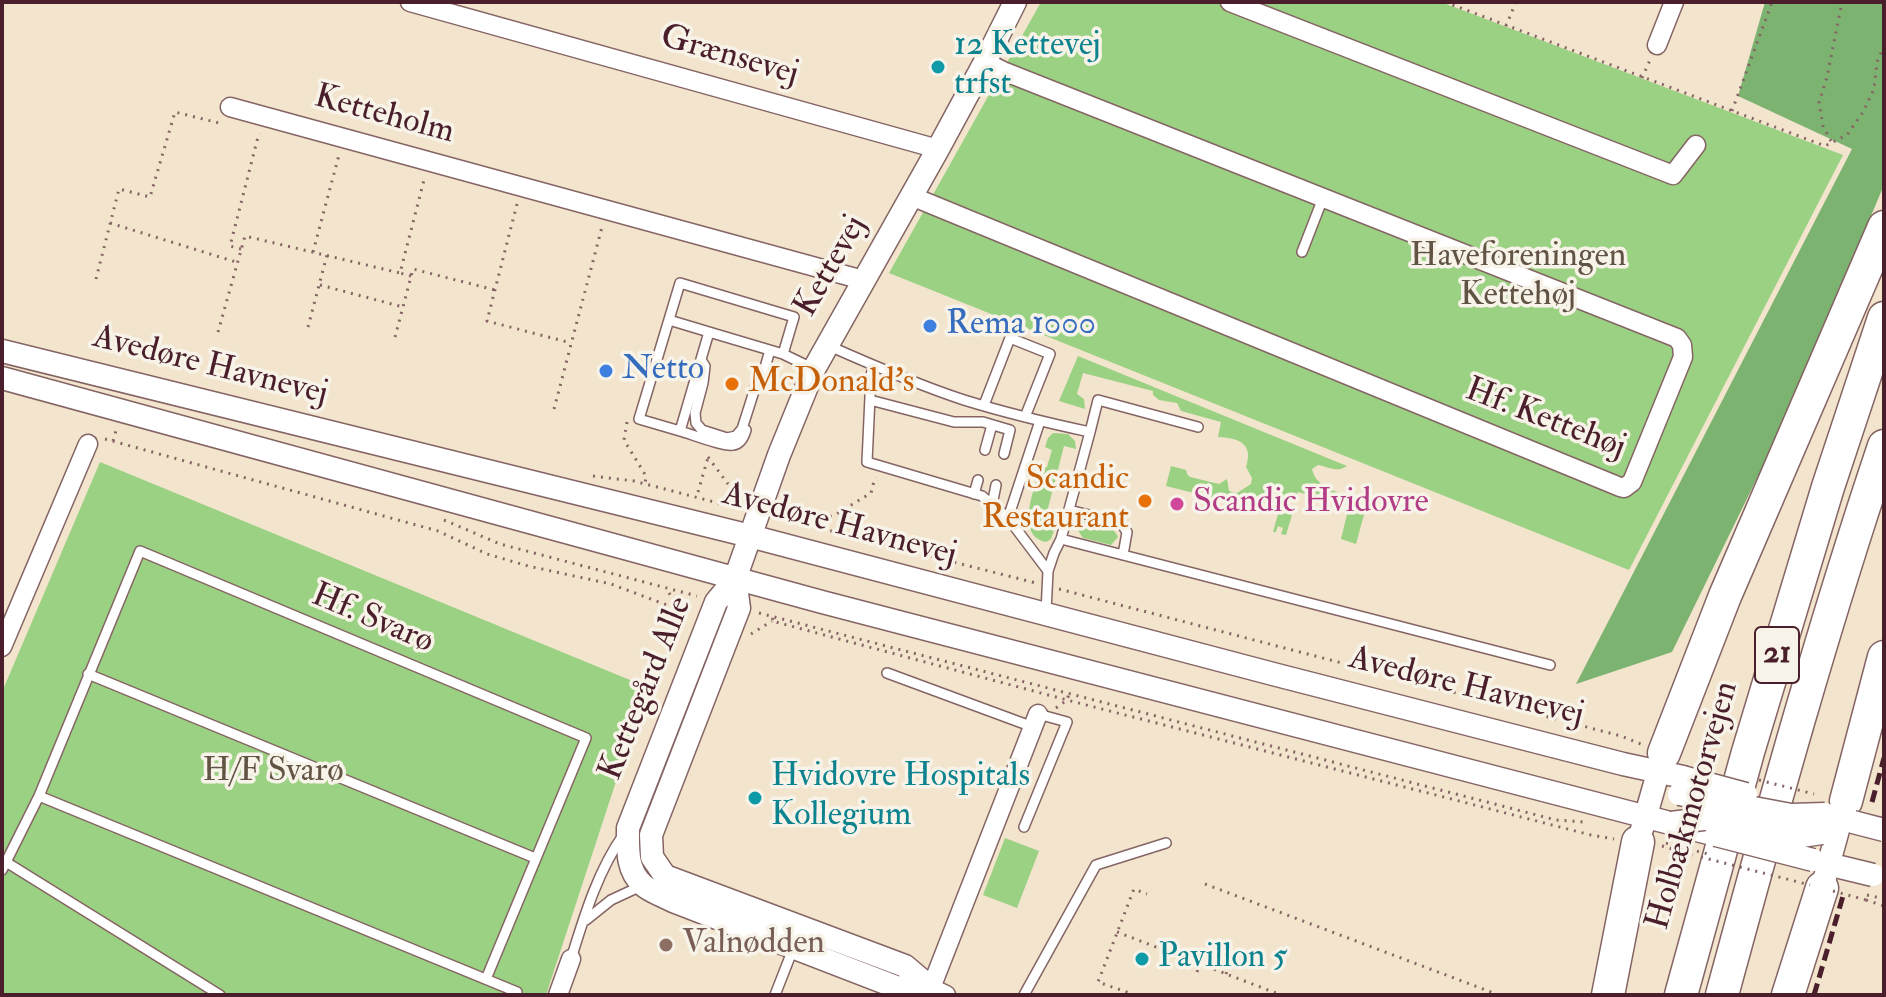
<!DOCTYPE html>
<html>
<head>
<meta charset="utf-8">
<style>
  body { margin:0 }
  #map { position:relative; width:1886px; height:997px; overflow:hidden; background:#f3e4cd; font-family:"IM FELL Double Pica",serif }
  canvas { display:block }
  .frame { position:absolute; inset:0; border:4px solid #4a1f2b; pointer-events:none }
</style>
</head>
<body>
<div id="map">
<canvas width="1886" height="997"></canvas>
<div class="frame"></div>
</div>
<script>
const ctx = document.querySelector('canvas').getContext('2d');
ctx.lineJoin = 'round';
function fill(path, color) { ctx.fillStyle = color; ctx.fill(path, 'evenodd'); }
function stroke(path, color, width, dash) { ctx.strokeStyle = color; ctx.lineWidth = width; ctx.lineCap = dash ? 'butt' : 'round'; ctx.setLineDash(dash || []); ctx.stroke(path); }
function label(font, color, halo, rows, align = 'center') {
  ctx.font = font + ' "IM FELL Double Pica",serif'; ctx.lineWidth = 7; ctx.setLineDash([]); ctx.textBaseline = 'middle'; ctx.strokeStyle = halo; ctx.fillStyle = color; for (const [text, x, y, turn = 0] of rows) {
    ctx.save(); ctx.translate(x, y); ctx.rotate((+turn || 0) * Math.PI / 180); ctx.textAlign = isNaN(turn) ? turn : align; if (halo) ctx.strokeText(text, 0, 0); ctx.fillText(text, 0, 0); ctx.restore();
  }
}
fill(new Path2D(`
  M1041,2h400l402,153 -214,415 -740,-297z
  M1078,356l269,110c-10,7 -18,1 -29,-1l-6,4c4,22 38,27 56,31l-12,44 -15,-5 8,-33 -12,-4 1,-4h-2l-1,4 -6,-2 1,-4h-2l-2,4 -14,-4v-4l-1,-1 -2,4 -11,-3 -2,6 -8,-2 -4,16 8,3 -6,20 -5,-1 2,-6 -5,-2 -2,6h-3l5,-18 -112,-28 5,-20 15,4 1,4 3,3 29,7 8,-5 2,12 8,2 14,-9 1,-6 -6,-11c8,-24 -8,-29 -28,-30l3,-15 -40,-11 -4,-8 -18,-3 -6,-5v-4l-70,-18 -6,21 7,5 1,10 -26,-8z
  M1053,433l15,1 7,7 1,8 -12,-3 -18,70 12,3 -7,20 -5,3c-30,-6 -13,-50 -7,-70l8,-5 5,-17 -7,-3 3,-9z
  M100,462l547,225 -101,308h-544v-303z
  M1083,522c13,1 30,2 35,15l-7,8 -28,-7 -6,-9z
  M1005,838l34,13 -22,57 -34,-13z`), '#9bd183');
fill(new Path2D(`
  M1765,2h119v183l-103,244 -109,223 -96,32 276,-535 -114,-53z`), '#7cb371');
const service = new Path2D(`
  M1302,252l21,-54
  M669,320l40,12 -29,99 -41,-12 41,-136 114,34 -11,37
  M709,332l74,22 31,15
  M827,345c45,20 91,40 137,55 42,13 84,23 126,32l-29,107
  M701,360l4,6 -2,17 -8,30 1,10 6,7 25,8 9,-2 6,-7 14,-44 7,-10
  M874,366l-3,9 -4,87 115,34 26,22 40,53
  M762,378l8,-28
  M870,400l84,22h29l27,8 -6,24
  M984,405l26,-67 40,16 -25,63
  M680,431c11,3 44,16 53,14 8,-1 11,-8 13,-15
  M1090,432l8,-32 100,27
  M985,450l7,-25
  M974,494l4,-14
  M992,505l4,-20
  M1069,510l52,13 6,9 -4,23
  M1008,518l32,-97
  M1046,612l2,-41 6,-18 7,-14 489,126
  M887,673l146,54
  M88,674l447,184
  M39,796l478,196
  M1024,827l43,-105 -29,-8
  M6,862l214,133
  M2,870l37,-74 101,-245 446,187 -100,241
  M586,920l25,-20 30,-14
  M571,959c13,-42 27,-89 53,-125
  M775,995l18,-46
  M1024,995l72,-130 70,-22`);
const minor = new Path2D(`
  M410,2l528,147
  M1230,2l443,173 23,-30
  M1657,45l17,-43
  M230,107l633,173
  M911,196l709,291 4,1 8,-6 51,-125 -1,-12 -5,-7 -674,-267 -18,-9
  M2,647l86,-203
  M558,995l13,-36
  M946,995l-15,-7 107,-274`);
const tertiary = new Path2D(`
  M2,351l748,185 523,138 350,90 60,13
  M2,378l820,224 894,233
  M735,579l4,29 -88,227 1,22 13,19 240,90 26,22
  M1642,829l20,-70
  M1822,888l24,-87
  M931,988l-35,-1 -223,-86c-9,-5 -22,-9 -30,-16 -17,-15 -15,-37 -15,-57l88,-226 19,-23 44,-124 35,-86 124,-220 47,-87 30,-60`);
const motorway = new Path2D(`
  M1664,753l61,-157 159,-369
  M1846,801l38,-144
  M1608,995l30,-153
  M1681,995l67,-243 80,-265 56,-169
  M1722,995c50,-184 101,-368 162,-549
  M1788,995l34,-107`);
stroke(service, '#856464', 12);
stroke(minor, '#856464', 21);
stroke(tertiary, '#856464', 25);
stroke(motorway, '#856464', 35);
stroke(new Path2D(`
  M1445,2l380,144 22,-11 16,-23 11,-23 3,-27 7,-16
  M1506,26l10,-24
  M1642,78l8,-18
  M1732,111l40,-109
  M1831,141l-8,-15 -4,-23 8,-26 15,-75
  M517,204l-30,117 84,22
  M110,223l126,39
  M241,249l-11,-3 29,-113
  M313,252l26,-97
  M411,276l-11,-3 25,-97
  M96,279l23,-90 31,8 25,-85 48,12
  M320,285l83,22
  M308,327l19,-72
  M218,332l27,-96 155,37
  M395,337l18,-68 82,21
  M554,409l48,-182
  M627,422l-3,18 22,36 -1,8
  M105,439l333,92 49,23 41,12 83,18 69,26
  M113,441l4,-14
  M708,457l20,27
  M593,476l41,5 107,28
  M698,492l11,-38
  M776,517l260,66
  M806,519l27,-3 38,-23 4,-16
  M444,520l56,24 197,52
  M1059,589l562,147 22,9
  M669,593l11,17
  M759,613l797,207 28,2
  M773,618l-1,3 295,79 524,135 23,4
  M751,634l21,-13
  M1056,708l11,-8 2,-6
  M1662,846l31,9
  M1205,884l294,111
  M1867,895l17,4
  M1866,900l18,6
  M1117,932l164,63
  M1197,972l7,-17
  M1226,974l3,-10
  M1135,995l-37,-13 36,-93 13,5`), '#856464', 3, [2, 6]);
stroke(service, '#fff', 9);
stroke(minor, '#fff', 18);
stroke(tertiary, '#fff', 22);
stroke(motorway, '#fff', 32);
stroke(new Path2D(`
  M1872,802l12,-44
  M1814,995l29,-99`), '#4a1f2b', 5, [12, 6]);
const tertiaryBridge = new Path2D(`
  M1683,777l63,17
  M1679,794l112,21 34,-1
  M1853,822l31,8
  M1671,823l48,-6 82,19 21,-3
  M1716,835l97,25
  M1840,867l33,8`);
stroke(tertiaryBridge, '#856464', 25, []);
stroke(new Path2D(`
  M1759,780l55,14
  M1666,843l42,11
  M1701,857l109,28
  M1833,891l33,9`), '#856464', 3, [2, 6]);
stroke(tertiaryBridge, '#fff', 22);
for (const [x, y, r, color] of [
  [938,67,8,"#0f9aa8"],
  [930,326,8,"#3f7fe0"],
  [606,371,8,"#3f7fe0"],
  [732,384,8,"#e8710a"],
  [1145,501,8,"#e8710a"],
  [1177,504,8,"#d1479c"],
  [755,798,8,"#0f9aa8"],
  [666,945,8,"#8d6e63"],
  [1142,959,8,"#0f9aa8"]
]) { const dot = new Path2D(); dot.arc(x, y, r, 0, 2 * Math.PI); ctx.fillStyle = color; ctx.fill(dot); stroke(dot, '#f7f3e8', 3); }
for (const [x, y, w] of [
  [1777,655,44]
]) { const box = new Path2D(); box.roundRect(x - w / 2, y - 28, w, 56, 6); ctx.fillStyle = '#f7f3e8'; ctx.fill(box); stroke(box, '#4a1f2b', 2); }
label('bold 32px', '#4a1f2b', null, [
  ["21",1777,655]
]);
label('34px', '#0d838f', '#f7f3e8', [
  ["12 Kettevej",954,47],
  ["trfst",954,86],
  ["Hvidovre Hospitals",771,778],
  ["Kollegium",771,817],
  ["Pavillon 5",1158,959]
], 'left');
label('34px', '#4a1f2b', '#f7f3e8', [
  ["Grænsevej",729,57,16],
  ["Ketteholm",384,116,15],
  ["Kettevej",832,267,-60],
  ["Avedøre Havnevej",210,367,14],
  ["Hf. Kettehøj",1545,420,21],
  ["Avedøre Havnevej",839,526,15],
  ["Hf. Svarø",372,620,23],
  ["Avedøre Havnevej",1466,688,14],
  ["Kettegård Alle",647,689,-68],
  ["Holbækmotorvejen",1694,806,-74]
]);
label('34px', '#625445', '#f7f3e8', [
  ["Haveforeningen",1518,258],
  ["Kettehøj",1518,297],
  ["H/F Svarø",273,773]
]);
label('34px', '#366cbe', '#f7f3e8', [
  ["Rema 1000",946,326],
  ["Netto",622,371]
], 'left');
label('34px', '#c56008', '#f7f3e8', [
  ["McDonald's",748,384],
  ["Scandic",1129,481,"right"],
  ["Restaurant",1129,520,"right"]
], 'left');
label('34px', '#b23c85', '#f7f3e8', [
  ["Scandic Hvidovre",1193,504]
], 'left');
label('34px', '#785e54', '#f7f3e8', [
  ["Valnødden",682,945]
], 'left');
</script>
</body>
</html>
